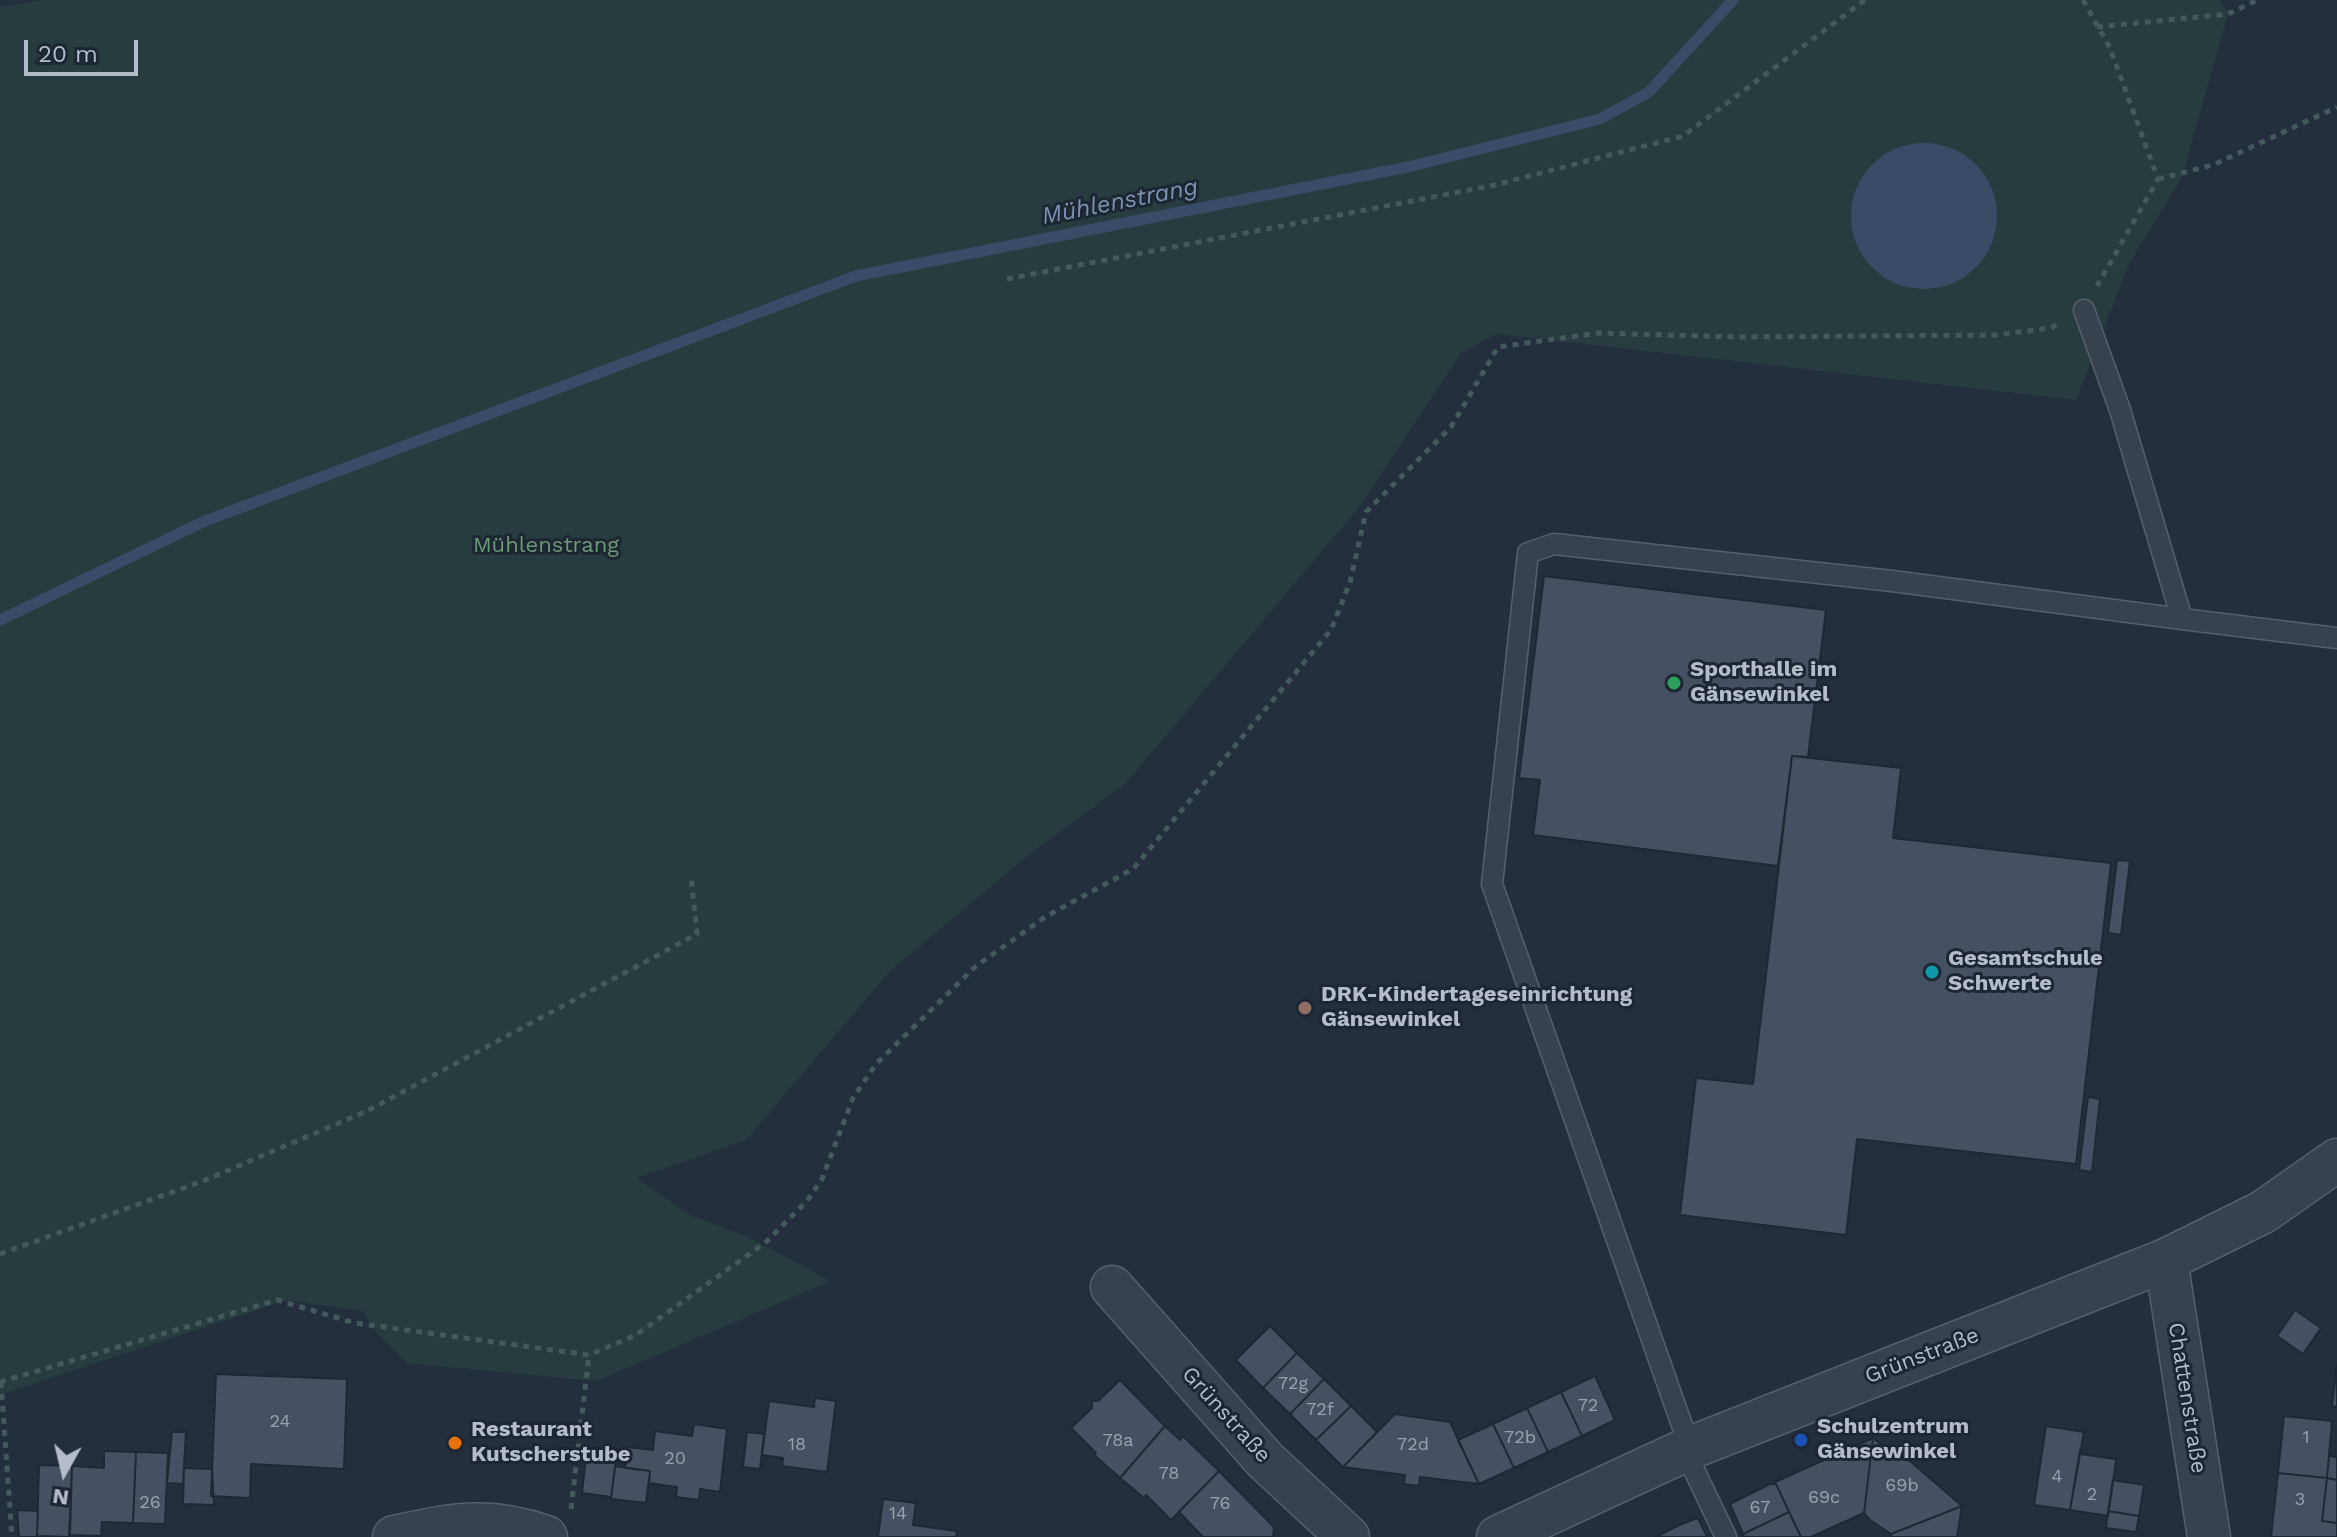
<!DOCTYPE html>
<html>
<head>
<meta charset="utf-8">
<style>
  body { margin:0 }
  #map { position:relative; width:2337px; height:1537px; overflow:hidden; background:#242f3e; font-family:"Work Sans",sans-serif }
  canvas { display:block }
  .north { position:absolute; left:24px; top:1433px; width:80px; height:80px; -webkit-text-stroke:6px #1d2633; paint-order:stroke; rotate:188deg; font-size:22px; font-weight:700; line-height:32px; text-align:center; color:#b4bcc9 }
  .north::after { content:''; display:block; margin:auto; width:28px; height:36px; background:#b4bcc9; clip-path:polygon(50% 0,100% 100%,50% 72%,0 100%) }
  .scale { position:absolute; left:24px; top:40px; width:114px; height:36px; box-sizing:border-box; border:4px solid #b4bcc9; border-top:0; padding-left:10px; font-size:24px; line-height:28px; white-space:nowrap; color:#b4bcc9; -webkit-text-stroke:6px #1d2633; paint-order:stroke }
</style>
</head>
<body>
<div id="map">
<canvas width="2337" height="1537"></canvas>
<div class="north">N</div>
<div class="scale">20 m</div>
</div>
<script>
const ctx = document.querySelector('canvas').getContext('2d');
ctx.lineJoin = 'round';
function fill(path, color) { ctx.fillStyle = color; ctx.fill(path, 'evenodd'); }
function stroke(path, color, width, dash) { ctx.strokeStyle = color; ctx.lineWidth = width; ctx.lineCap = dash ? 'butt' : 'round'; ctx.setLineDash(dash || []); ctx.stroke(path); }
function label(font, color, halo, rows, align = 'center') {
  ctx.font = font + ' "Work Sans",sans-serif'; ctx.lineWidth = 6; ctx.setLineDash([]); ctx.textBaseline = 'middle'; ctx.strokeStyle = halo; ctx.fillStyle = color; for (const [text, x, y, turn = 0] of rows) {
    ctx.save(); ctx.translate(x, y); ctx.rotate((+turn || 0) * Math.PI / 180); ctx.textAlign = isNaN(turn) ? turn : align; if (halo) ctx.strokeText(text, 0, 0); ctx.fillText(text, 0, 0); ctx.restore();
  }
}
fill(new Path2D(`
  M44,0h2176l8,14 -46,163 -52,85 -54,138 -579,-66 -36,19 -101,153 -235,278 -94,69 -141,118 -144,169 -110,38 54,37 58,22 83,44 -235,100 -189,-18 -30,-30 -15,-22 -75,-11 -287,95v-1388z`), '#263c3f');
fill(new Path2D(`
  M1851 216a73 73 0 1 1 146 0a73 73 0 1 1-146 0Z`), '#394c67');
stroke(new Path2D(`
  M0,620l205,-99 651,-245 552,-109 192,-48 49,-27 84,-92`), '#394c67', 11);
const building = new Path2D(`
  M1544,576l282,34 -18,147 -16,-1 -14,110 -245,-31 7,-55 -21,-2z
  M1792,756l109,12 -8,70 218,25 -35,301 -219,-25 -11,96 -166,-20 16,-137 57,6z
  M2117,860l13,1 -9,74 -13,-2z
  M2088,1097l12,2 -8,73 -13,-2z
  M2295,1310l26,18 -18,26 -26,-18z
  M1270,1326l27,27 -34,35 -27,-28z
  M1297,1353l27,26 -34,35 -27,-26z
  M2337,1365v42l-5,-1z
  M216,1374l131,5 -3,90 -93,-5 -1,34 -39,-2z
  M1595,1376l20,44 -33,16 -21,-44z
  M1324,1379l27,27 -35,34 -26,-26z
  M1120,1380l45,46 -45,52 -26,-23 2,-2 -25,-25 21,-20v-7h6z
  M1561,1392l21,44 -34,16 -21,-44z
  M815,1398l21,3 -9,71 -45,-6 1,-8 -21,-3 7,-54 45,6z
  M1351,1406l26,26 -34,35 -27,-27z
  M1527,1408l21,44 -34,16 -21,-44z
  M1395,1414l55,8 29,62 -59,-7 -1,9 -15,-2 1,-9 -62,-8z
  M2284,1416l48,5 -5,57 -49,-5z
  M694,1424l33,5 -7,63 -20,-3 -1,11 -23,-3 1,-10 -28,-4 1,-12 -25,-3 2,-21 26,3 2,-19 37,5z
  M1493,1424l21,44 -35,16 -21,-44z
  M1165,1426l15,14 3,-4 36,35 -48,49 -25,-25 -2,3 -24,-20z
  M2046,1426l38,6 -14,78 -36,-5z
  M172,1432h14l-3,52 -16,-1z
  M747,1432l17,2 -4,35 -17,-2z
  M1873,1438l25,20 12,3 52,45 -71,28 -21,-14 -6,-7z
  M1873,1438l-9,75 -53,24h-10l-26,-55z
  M2080,1450l1,4 34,5 2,-4 -9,61 -38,-6z
  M104,1451l32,1 -3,71 -31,-1 -1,14 -31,-1 2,-69 32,2z
  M136,1452l32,1 -3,71 -32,-1z
  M2329,1456l8,1v23l-10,-2z
  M586,1457l30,4 -5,36 -29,-4z
  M39,1465l33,1 -3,71 -32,-1z
  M615,1466l35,5 -4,32 -35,-4z
  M184,1468l28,1 2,36 -31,-1z
  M1219,1471l55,56 -1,10h-70l-24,-25z
  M2278,1473l49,5 -5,43 15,2v14h-66z
  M2327,1478l10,2v43l-15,-2z
  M2113,1480l31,5 -5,31 -31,-5z
  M1770,1484h6l13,28 -46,22 -13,-30z
  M883,1499l33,4 -3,22 44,6 -1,6h-78z
  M1962,1506l-5,31h-66v-3z
  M17,1510l21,1 -1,26h-18z
  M2108,1511l31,5 -3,16 -30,-4z
  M1789,1512l12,25h-57l-1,-3z
  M1698,1518l9,19h-51l23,-12z`);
fill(building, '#455162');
stroke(building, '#1f2835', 2);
const service = new Path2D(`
  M2182,619l155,19
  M1690,1448l-198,-564 36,-331 26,-9 338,37 290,38 -62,-209 -36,-100
  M1685,1451l41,86`);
const minor = new Path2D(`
  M2166,1260l43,277
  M1112,1287l153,173 83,77
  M394,1537c57,-12 94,-21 152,0
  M1498,1537l192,-89 476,-188 97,-48 74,-52`);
stroke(service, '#565f6c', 23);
stroke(minor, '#565f6c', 45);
stroke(new Path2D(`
  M2083,0l27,48 48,131 -61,107
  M2097,27l131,-13 29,-14
  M2158,179l55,-14 124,-58
  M1007,279l488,-94 188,-49 182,-136
  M0,1254l203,-73 164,-70 330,-177 -6,-57
  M0,1382l277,-82 78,23 234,32 47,-20 130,-93 41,-41 15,-22 31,-81 23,-34 99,-97 70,-50 88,-48 198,-239 19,-48 16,-70 85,-85 47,-80 100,-14 139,4 260,-2 54,-7 9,-6
  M1,1382l11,155
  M571,1509l18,-154`), '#44595c', 5, [6, 6]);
stroke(service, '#38414e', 20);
stroke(minor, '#38414e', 42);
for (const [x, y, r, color] of [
  [1674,683,8,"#2e9e5b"],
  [1932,972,8,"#0f9aa8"],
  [1305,1008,8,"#8d6e63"],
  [1801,1440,8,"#1a4fb4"],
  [455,1443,8,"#e8710a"]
]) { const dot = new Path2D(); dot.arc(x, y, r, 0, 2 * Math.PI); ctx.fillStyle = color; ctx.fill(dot); stroke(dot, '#1d2633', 3); }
label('18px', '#98a1af', null, [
  ["72g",1293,1384],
  ["72",1588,1406],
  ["72f",1320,1410],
  ["24",280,1422],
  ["72b",1520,1438],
  ["1",2306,1438],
  ["78a",1118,1441],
  ["18",797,1445],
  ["72d",1413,1445],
  ["20",675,1459],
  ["78",1169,1474],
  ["4",2057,1477],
  ["69b",1902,1486],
  ["2",2092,1495],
  ["69c",1824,1498],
  ["3",2300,1500],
  ["26",150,1503],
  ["76",1220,1504],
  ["67",1760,1508],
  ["14",898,1514]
]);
label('22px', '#6b9a76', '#1d2633', [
  ["Mühlenstrang",546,546]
]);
label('bold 22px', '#b4bcc9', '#1d2633', [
  ["Sporthalle im",1690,670],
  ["Gänsewinkel",1690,695],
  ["Gesamtschule",1948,959],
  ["Schwerte",1948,984],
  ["DRK-Kindertageseinrichtung",1321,995],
  ["Gänsewinkel",1321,1020],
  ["Schulzentrum",1817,1427],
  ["Gänsewinkel",1817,1452],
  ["Restaurant",471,1430],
  ["Kutscherstube",471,1455]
], 'left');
label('22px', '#b4bcc9', '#1d2633', [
  ["Grünstraße",1922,1356,-21],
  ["Chattenstraße",2187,1398,81],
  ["Grünstraße",1226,1415,48]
]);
label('italic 24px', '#7c92b1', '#1d2633', [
  ["Mühlenstrang",1120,202,-11]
]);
</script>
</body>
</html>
